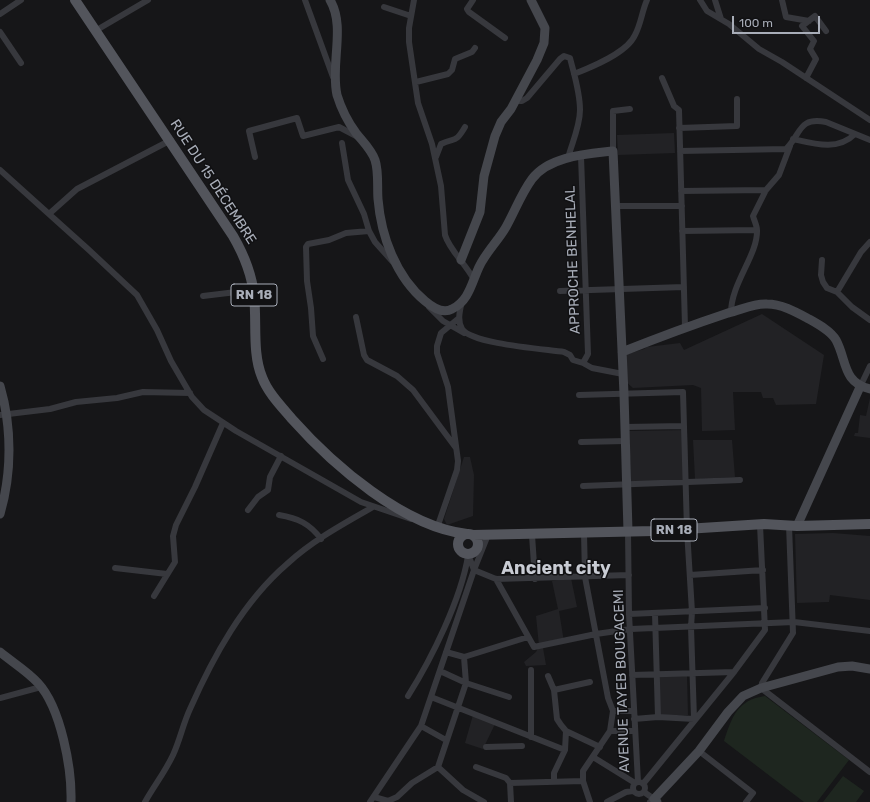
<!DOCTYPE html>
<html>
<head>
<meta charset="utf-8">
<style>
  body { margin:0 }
  #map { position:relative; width:870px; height:802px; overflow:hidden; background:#161618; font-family:Rubik,sans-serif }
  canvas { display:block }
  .scale { position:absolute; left:732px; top:16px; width:88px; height:18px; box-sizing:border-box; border:2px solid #a8adb8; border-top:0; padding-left:5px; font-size:12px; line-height:14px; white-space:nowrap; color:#a8adb8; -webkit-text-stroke:3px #111113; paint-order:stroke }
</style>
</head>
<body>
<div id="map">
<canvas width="870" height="802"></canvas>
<div class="scale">100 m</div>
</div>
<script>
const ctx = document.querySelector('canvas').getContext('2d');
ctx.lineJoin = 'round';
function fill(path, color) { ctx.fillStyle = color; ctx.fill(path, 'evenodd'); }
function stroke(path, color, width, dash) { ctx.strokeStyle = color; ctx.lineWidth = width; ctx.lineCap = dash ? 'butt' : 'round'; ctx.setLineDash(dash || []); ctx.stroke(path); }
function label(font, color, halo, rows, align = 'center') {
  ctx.font = font + ' Rubik,sans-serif'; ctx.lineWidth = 3; ctx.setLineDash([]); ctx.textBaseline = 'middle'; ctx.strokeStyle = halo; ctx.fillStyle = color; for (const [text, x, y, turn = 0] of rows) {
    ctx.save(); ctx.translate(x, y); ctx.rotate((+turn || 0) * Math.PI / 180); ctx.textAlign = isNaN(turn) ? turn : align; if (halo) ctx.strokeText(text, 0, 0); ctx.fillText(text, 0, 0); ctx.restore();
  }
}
fill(new Path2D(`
  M674,133l1,20 -57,2 -1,-20z
  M762,314l62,41 -8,49 -40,1 -3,-7h-10l-2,-6h-28l2,38 -33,1 -1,-43 -8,-3 -60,3 -8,-7 -1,-26 20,-6 3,-2 33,-4 4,7z
  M870,398v40l-16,-2 1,-3h3l2,-18 6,1z
  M687,430l1,51 -57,2 -2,-52z
  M693,440h39l3,37 -40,2z
  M464,457h6l4,18 -1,41 -26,9 -3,-6z
  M833,533l37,3v64l-40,-5 -1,7 -32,1 -2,-69z
  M571,578l6,29 -18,4 5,31 -21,6 3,17 -20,1 -2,-4 12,-10 3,-6 -3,-30 22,-7 -6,-28z
  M659,675h28l1,40 -28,1z
  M473,715l22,9 -12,25 -18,-6z`), '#222225');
fill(new Path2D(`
  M765,696l84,64 -32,42h-13l-80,-61c8,-24 13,-41 41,-45z
  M843,776l21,15 -8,11h-33z`), '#1e261f');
stroke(new Path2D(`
  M305,0l28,77
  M414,0l-5,28v14l9,61 14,41 9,42 4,49c5,16 21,29 29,45
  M473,0l-6,9 2,3 36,26
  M700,0l7,11 22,13 30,25 23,13 88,58
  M715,0l6,19
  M782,0l4,17 23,4
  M384,7l27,9
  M0,14l21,-14
  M95,31l53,-31
  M0,32l21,31
  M574,74c18,-7 53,-21 61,-39 6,-11 7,-24 12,-35
  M662,78l12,28 5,4 6,217
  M806,78l10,-19 -6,-10 4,-8 -12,-15 13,-10 11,15
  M416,82l32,-8 4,-4 3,-11 17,-7 3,-4
  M515,101h7l5,-3 33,-39 4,-3 6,2c4,16 10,34 10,52 0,16 -8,33 -12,48
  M679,128l58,-2v-27
  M793,139c22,5 45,12 62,-5
  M342,143l6,37 16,34 5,17 6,11 17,19
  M613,151v-40l17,-2
  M680,151l106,-2c16,-16 12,-32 40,-27l44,18
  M581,156l7,198 -5,9
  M255,157l-6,-26 48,-13 6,18 36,-9 19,10
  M436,157l5,-13c14,-7 14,0 24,-17
  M0,170l89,80 48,45 20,35 14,31 21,36 12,13 32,21 125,71 50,17
  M681,191l85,-1
  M615,206h67
  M49,214l28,-25 94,-49
  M682,231l75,-1
  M822,260l-1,15 2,7 4,6 10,4 15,15 18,13
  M560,291l124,-4
  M837,292l24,-40 9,-10
  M203,296l50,-6
  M462,301c-2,9 -5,19 0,28 10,15 82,20 102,23l6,3 3,5 10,3 9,5 31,6
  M429,307l14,14 21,12
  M731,313c0,-30 27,-58 26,-83 0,-4 -3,-10 -4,-14l13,-26 13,-15 11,-29
  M356,317l8,38 3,5 30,16 16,14 43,58
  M323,359l-10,-23 -2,-28 -4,-27 -1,-34 2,-3 21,-4 17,-7 23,-2
  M860,387l10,-21
  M579,395l104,-3 4,138 5,82 -1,15 3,92 -36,-2 -24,2
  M0,415l50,-6 26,-7 41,-4 26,-6 47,1
  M625,427l59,-1
  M581,442l44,-1
  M583,486l157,-6
  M248,510l10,-13 10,-7 2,-13 11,-21
  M279,515c19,3 31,9 42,24
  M789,525l4,108 -31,50 -1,5 109,84
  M437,528l20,-58 1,-9 -10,-74 -11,-34v-7l4,-13 18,-15
  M628,531l1,83 9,168
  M584,533l1,44 23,121 5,13h20
  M488,535l-14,35 22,9 133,-4
  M532,535l3,44
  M115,568l52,6
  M690,575l73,-5
  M496,579l38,68 62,-13 35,-5 163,-7 76,9
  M154,596l21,-34 -2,-26 3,-11 19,-38 28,-64
  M629,614l136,-6
  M655,614l3,103
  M446,652l18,5 64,-20
  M531,670v67
  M440,671l26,12 43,14
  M632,675l102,-3
  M548,676l6,14 3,29 4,6 5,6 34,16
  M554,690l36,-8
  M408,696c24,-38 53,-97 60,-140
  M431,697l134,53
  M0,698l41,-11
  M421,726l25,14
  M610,731h25
  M486,747l36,-1
  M699,751l54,42 -7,9
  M593,757l42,26
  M438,767l28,-84 -2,-26
  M476,767l30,11 4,5
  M554,781v-8l11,-23 1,-19
  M633 788a6 6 0 1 1 12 0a6 6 0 1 1-12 0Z
  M643,784l91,-112 31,-42 -5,-105
  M644,792l10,7 -4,3
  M374,797l14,4 9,-4 15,-14 26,-16 25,23 21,12
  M145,802c9,-16 20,-30 28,-47 7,-15 10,-31 17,-46 23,-52 53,-107 97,-145 25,-23 56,-40 86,-57
  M370,802l51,-76 53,-156 -6,-16
  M511,802l-1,-19 73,-2
  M590,802l-7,-21v-10l27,-40 3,-20
  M607,802l19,-10 7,-1`), '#37383d', 6);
stroke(new Path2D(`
  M330,0c16,27 0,64 7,95 4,13 11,27 19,38 7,9 15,16 19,27 4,12 2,27 3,39 3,37 18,78 47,102 7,6 18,13 27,8 17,-8 20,-27 27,-42 7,-15 19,-26 27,-40 9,-16 15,-33 26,-48 17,-23 55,-25 81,-28l11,243 4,137
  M461,260l19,-48 4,-36 11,-40 6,-14 10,-13 26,-49 7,-17 1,-15 -14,-28
  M622,352c35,-14 70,-27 106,-39 13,-3 26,-10 39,-9 15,0 29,8 42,15 9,5 22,12 27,21 11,20 6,42 34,49
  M0,386c12,41 12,87 0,128
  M797,526l63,-139
  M0,652c12,10 27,19 38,31 23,25 34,86 33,119
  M657,802l-3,-3 45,-48 29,-39 15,-16 18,-8 77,-21 14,-1 18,3`), '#45474d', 9);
stroke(new Path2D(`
  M75,0l158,236c11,19 19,38 21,60 3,26 -2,57 8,81 6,16 19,29 30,42 41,46 112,108 175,115
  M458 544a10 10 0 1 1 20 0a10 10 0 1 1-20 0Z
  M473,535l181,-4 110,-7 33,2 73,-2`), '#53555c', 10);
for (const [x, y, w] of [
  [254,295,46],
  [674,530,46]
]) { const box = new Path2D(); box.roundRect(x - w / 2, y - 11, w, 22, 3); ctx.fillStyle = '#111113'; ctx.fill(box); stroke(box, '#a8adb8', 1); }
label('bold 13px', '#a8adb8', null, [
  ["RN 18",254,295],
  ["RN 18",674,530]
]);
label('14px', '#a8adb8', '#111113', [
  ["RUE DU 15 DÉCEMBRE",213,182,57],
  ["APPROCHE BENHELAL",573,260,-92],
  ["AVENUE TAYEB BOUGACEMI",622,681,-92]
]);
label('bold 18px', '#c9ccd4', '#111113', [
  ["Ancient city",556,569]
]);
</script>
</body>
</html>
